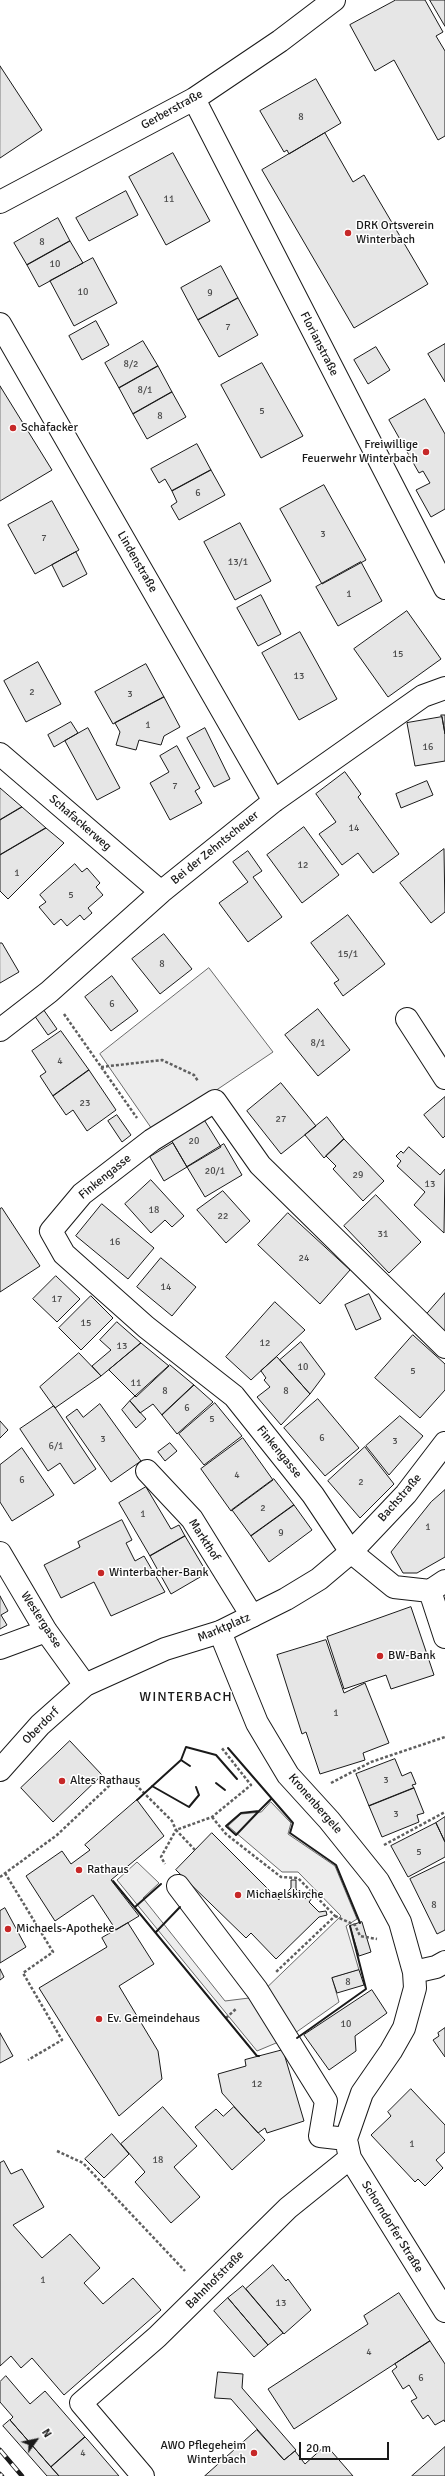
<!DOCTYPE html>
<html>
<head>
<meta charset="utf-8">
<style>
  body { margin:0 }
  #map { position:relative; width:445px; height:2476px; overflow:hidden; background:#fff; font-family:Signika,sans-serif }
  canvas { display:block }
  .north { position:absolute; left:16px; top:2420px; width:40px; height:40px; -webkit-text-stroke:3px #fff; paint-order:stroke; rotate:57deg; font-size:11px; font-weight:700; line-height:16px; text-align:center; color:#1a1a1a }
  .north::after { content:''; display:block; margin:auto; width:14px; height:18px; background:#1a1a1a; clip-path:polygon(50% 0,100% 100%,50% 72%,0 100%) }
  .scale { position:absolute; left:299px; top:2442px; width:90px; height:18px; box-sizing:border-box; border:2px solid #1a1a1a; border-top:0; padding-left:5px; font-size:12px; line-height:14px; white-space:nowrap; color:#1a1a1a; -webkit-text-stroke:3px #fff; paint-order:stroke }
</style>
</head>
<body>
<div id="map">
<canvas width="445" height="2476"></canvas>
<div class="north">N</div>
<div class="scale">20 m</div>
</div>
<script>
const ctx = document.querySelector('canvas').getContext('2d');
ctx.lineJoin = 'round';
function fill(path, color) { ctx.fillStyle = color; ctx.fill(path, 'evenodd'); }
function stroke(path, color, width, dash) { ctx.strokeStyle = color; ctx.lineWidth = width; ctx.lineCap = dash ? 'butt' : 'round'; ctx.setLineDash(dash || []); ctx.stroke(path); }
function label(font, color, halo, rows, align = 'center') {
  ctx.font = font + ' Signika,sans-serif'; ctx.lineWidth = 3; ctx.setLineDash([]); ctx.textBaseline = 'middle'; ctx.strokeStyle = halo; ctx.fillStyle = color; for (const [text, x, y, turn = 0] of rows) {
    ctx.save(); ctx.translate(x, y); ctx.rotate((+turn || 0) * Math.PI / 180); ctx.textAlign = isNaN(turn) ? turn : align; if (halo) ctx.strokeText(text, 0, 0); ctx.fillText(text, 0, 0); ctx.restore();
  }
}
const green = new Path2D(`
  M209,968l64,84 -119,80 -54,-78z
  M271,1802l20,21 -3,11 47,32 22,53 -11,7 13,44 -27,8 7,24 -51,36 -31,13 -140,-171 20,-18 22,21 -16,15 82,103 32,-4 84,-81 -43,-44h-16l-54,-46 13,-12 20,-2z`);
fill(green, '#ededed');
stroke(green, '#6a6a6a', 1);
const building = new Path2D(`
  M396,0h29l18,32 -7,4 9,15v85l-7,4 -44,-80 -19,11 -25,-46z
  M430,0h15v26z
  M0,66l42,64 -42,28z
  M316,79l25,44 -52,31 -2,-4 -3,2 -24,-41z
  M325,133l28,49 11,-7 64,109 -74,44 -92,-158z
  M173,153l37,68 -44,24 -37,-68z
  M126,191l12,24 -49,26 -13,-23z
  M58,218l12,23 -43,24 -13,-22z
  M70,241l13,22 -44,24 -12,-22z
  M93,258l24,45 -43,23 -24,-45z
  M221,266l17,32 -40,22 -17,-32z
  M238,298l20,37 -39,22 -21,-37z
  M96,321l13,24 -27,15 -13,-24z
  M143,341l15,25 -39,22 -14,-25z
  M445,344v38l-17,-28z
  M376,347l14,23 -22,14 -14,-24z
  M262,363l41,73 -42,22 -40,-73z
  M158,366l14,26 -39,22 -14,-26z
  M0,386l52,84 -52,31z
  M172,392l14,25 -39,22 -14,-25z
  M425,399l20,35v75l-14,8 -15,-27 14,-7 -7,-12 -4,2 -30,-53z
  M197,444l14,26 -39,21 -7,-12 -6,4 -8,-14z
  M211,470l14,25 -46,25 -8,-14 6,-4 -5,-11z
  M324,485l42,75 -44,24 -42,-75z
  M52,501l27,49 -44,24 -27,-49z
  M240,523l31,58 -36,19 -31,-58z
  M76,552l11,22 -24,13 -11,-22z
  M361,562l21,39 -44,25 -22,-39z
  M261,595l20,39 -23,12 -21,-38z
  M407,611l34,48 -53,38 -34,-48z
  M300,632l37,67 -38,21 -37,-67z
  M38,662l23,42 -35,18 -22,-41z
  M146,664l18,33 -51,27 -18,-32z
  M164,697l16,30 -16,9 -3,9 -22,-5 -3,10 -20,-5 4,-13 -5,-9z
  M441,715h4v19l-3,-17z
  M442,717l3,17v27l-30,5 -8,-43z
  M71,722l7,11 -24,14 -6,-12z
  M88,728l32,60 -23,12 -32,-59z
  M205,728l25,51 -16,8 -27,-49z
  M177,746l23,42 -5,3 7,12 -32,17 -20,-37 19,-11 -9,-16z
  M345,772l16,22 -3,3 41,57 -26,19 -15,-20 -16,12 -23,-31 17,-12 -20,-28z
  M427,781l6,14 -32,13 -5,-14z
  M0,788l22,19 -22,13z
  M22,807l24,21 -46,27v-35z
  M304,827l35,48 -37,28 -35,-48z
  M46,828l18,15 -56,56 -8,-8v-36z
  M444,849l1,63 -14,11 -31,-40z
  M248,851l14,20 -9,6 29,40 -34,25 -29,-39 29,-21 -15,-20z
  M75,864l7,8 5,-4 13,15 -4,4 7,8 -15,13 4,5 -8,7 -4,-5 -13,11 -6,-7 -7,6 -15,-18 7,-5 -6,-7z
  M348,915l37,49 -42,32 -9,-13 5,-3 -28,-37z
  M164,934l28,35 -32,25 -28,-35z
  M0,943h2l17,29 -19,11z
  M112,976l26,35 -27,20 -26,-34z
  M43,1009l14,20 -9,6 -14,-20z
  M318,1009l32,41 -32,26 -33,-41z
  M61,1031l28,39 -36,26 -13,-20 6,-4 -14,-21z
  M89,1070l27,40 -29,21 -14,-21 -7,5 -13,-19z
  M281,1083l35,43 -35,28 -34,-43z
  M445,1097v39l-2,2 -19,-23z
  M117,1115l14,20 -9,7 -14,-21z
  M327,1117l17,22 -20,19 -19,-23z
  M203,1118l18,29 -34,20 -17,-29z
  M344,1139l40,42 -21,20 -30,-32 3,-3 -10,-10z
  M173,1143l14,24 -23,14 -14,-24z
  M224,1144l18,31 -37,22 -18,-30z
  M409,1147l31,28 5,-6 -1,64 -30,-28 11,-13 -28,-26 4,-5 -5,-5 5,-5 2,2z
  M151,1180l33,36 -12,11 -7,-7 -14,13 -26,-29z
  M223,1191l27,30 -24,22 -29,-33z
  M376,1195l45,47 -32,31 -45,-47z
  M102,1204l52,44 -26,31 -52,-43z
  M2,1208l38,58 -40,26v-83z
  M288,1213l62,57 -30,34 -62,-59z
  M161,1258l35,29 -24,29 -35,-29z
  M56,1276l24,23 -23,23 -24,-23z
  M445,1293v39l-19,-17z
  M369,1294l12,25 -25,11 -11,-25z
  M91,1296l22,22 -32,32 -22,-22z
  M275,1302l30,28 -54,50 -25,-23z
  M117,1322l24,21 -40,33 -9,-10 19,-16 -11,-10z
  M413,1335l32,29v26l-25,28 -45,-40z
  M301,1342l24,32 -15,20 -30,-34z
  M141,1343l28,23 -33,31 -27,-27z
  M79,1353l22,23 -46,32 -15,-21z
  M277,1357l33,37 -29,31 -24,-28 13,-10 -6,-7 2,-2 -5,-7z
  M170,1365l24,20 -32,30 -9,-11 -13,9 -10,-12z
  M194,1385l19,17 -36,32 -15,-19z
  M318,1399l41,49 -34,28 -41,-48z
  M130,1401l16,18 -10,9 -14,-18z
  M215,1403l27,33 -38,29 -25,-31z
  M100,1404l41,57 -30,21 -45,-65 11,-8 6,8z
  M54,1406l42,63 -22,15 -14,-21 -12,8 -28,-42z
  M400,1416l23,20 -34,39 -23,-29z
  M0,1421l8,9 -8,8z
  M243,1438l30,42 -42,31 -30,-42z
  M170,1443l7,8 -12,10 -7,-9z
  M365,1447l29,37 -34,34 -32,-37z
  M22,1448l32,47 -42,26 -12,-19v-37z
  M274,1479l20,26 -43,31 -19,-26z
  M146,1487l25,42 8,-4 6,11 -35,20 -31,-53z
  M445,1490v67l-28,16h-14l-12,-21 40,-50z
  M294,1505l18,25 -43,32 -18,-26z
  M122,1520l10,20 -6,3 9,18 9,-5 21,36 -54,24 -17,-34 -33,16 -17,-33 36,-18 -2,-5z
  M185,1536l22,37 -36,21 -21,-38z
  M0,1596l8,15 -7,4 6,10 -7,4z
  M411,1607l23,68 -43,14 -5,-14 -42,14 -17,-52z
  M326,1640l18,53 21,-10 24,60 -26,10 2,7 -45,14 -14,-42 -4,2 -25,-79z
  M70,1741l32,34 -49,47 -32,-34z
  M395,1759l7,17 9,-4 5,12 -4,1 2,3 -45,18 -13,-32z
  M414,1788l10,25 -7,2 2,7 -37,15 -13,-31z
  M137,1800l27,36 -53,44 28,36 -23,14 -23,-35 -38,26 -29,-45 36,-25 9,13 19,-14 -5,-5z
  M445,1817v25l-9,-19z
  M436,1823l9,19v15l-37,20 -17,-31z
  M212,1833l67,67 12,-12v-8h5v9l9,10 5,-5 3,3 -4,5 10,10 7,-1 1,4 -8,2 -43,42 -25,-26 -5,5 -70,-68z
  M445,1862v68l-8,4 -27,-55z
  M5,1908l21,39 -26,16v-52z
  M362,1922l9,30 -12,4 -9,-30z
  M128,1923l26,41 -35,22 39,65 4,28 -43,37 -80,-128 68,-41 -5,-9z
  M0,1969l4,8 -4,3z
  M359,1970l5,15 -27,8 -5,-15z
  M372,1990l15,23 -32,23 1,15 -27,19 -25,-35z
  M445,2028v29l-12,-17 6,-4 -1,-3z
  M0,2033l13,23 -13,7z
  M283,2050l21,71 -37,12 -2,-5 -7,5 -36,-40 -4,-19 28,-8 -1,-6z
  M411,2089l34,36v27l-9,8 7,8 -18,18 -7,-7 -3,3 -44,-47 20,-19 -3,-4z
  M163,2107l34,39 -23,21 26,30 -29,26 -36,-41 10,-10 -24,-28z
  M234,2107l31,33 -33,30 -37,-43 21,-18 7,7z
  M112,2134l17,20 -25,24 -19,-19z
  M4,2161l7,13 11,-5 22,38 -31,18 29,33 28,-24 30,34 -16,15 19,21 30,-26 28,32 -97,85 -32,-37 -11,10 -10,-12 -11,10v-203z
  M273,2265l13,16 2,-2 23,31 -27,24 -38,-45z
  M243,2286l40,47 -15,12 -40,-47z
  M399,2293l31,48 -136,88 -26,-40 100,-65 -4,-8z
  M228,2298l40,47 -14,12 -40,-46z
  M430,2341l15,23v58l-1,-2 -9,5 -7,-10 -5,4 -12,-18 6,-3 -8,-13 -6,4 -11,-18 5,-4 -2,-3z
  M218,2372l25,2 -1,14 54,62 -12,10 -53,-61 -16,-1z
  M6,2376l24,28 15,-13 40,46 -34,30 -41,-47 3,-3 -13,-15v-20z
  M10,2420l41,47 8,9h-12l-44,-50z
  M257,2430l27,30 11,-9 10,13 21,-19 27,31h-148z
  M85,2437l2,2 32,37h-60l-8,-9z
  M445,2447v29h-33z`);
fill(building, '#e6e6e6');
stroke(building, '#1a1a1a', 1);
const minor = new Path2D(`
  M194,99l251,489
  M0,202l194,-103 86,-58 54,-41
  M0,324l274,477
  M0,754l161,138
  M407,1019l38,59
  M0,1030l49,-38 112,-100 113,-91 149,-105 22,-8
  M445,1347l-185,-182 -45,-64 -63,39 -70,54 -31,37 13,23 82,73 88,69 79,99 38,57 43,35 36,4 15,-10
  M147,1471l45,48 60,97
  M0,1553l46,78 39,54
  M430,1591l15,46
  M220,1632l37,91 31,52 41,45 49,61 22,41 14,50 1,16 -11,40 -13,23 -29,42 -16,46
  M0,1648l46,-17
  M178,1886l79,104 69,111 -6,35 26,3
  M414,1972l22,-5 9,-5
  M347,2144l3,14 95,153
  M143,2476l-62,-73 76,-66 131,-129 62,-50`);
const major = new Path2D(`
  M0,1770l40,-45 45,-40 80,-36 55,-17 66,-33 33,-20 32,-27 55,-58 39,-51`);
stroke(minor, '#1a1a1a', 24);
stroke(major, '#1a1a1a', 24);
stroke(new Path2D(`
  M64,1014l73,104
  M101,1067l61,-7 32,15 4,6
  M132,1781l40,40 4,9 -15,27 4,7
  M331,1783l40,-21 74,-25
  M212,1817l14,17 55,43 17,1 37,38 -59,56
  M384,1845l61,-33
  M195,1850l-19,-20 36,-13 39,-32 -30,-38
  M5,1873l48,79 -30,21 39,67 -34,20
  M0,1877l57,-42 54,-51
  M335,1916l20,9 5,11 17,3
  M226,2018l11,-10
  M57,2151l26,12 102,108`), '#5f5f5f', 2.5, [3, 2]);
stroke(minor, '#fff', 22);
stroke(major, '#fff', 22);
const rail = new Path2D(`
  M0,2450l22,26
  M0,2474l2,2`);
stroke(rail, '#1a1a1a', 4.5);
stroke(rail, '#fff', 3, [9]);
stroke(new Path2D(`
  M228,1748l65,75 -3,10 46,32 24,58
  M181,1760l9,6
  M216,1783l9,7
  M152,1786l37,21 10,-12 -3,-8
  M137,1800l44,-40 5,-13 30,8 21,24
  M259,1811l-23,24 -10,-9 15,-13 18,-2 12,-12
  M113,1881l144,175h2
  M135,1907l26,-23
  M156,1932l24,-25
  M297,2038l69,-49 -16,-63`), '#1a1a1a', 2);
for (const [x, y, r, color] of [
  [348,233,4,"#c62828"],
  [13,428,4,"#c62828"],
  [426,452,4,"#c62828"],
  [101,1573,4,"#c62828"],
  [380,1656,4,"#c62828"],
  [62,1781,4,"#c62828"],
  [79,1870,4,"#c62828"],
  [238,1895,4,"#c62828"],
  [8,1929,4,"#c62828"],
  [99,2019,4,"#c62828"],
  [254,2453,4,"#c62828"]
]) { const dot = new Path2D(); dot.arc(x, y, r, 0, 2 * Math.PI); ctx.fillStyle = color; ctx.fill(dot); stroke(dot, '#fff', 1.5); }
label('10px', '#4d4d4d', null, [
  ["8",301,117],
  ["11",169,199],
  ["8",42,242],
  ["10",55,264],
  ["10",83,292],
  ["9",210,293],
  ["7",228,327],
  ["8/2",131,364],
  ["8/1",145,390],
  ["5",262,411],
  ["8",160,416],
  ["6",198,493],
  ["3",323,534],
  ["7",44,538],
  ["13/1",238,562],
  ["1",349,594],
  ["15",398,654],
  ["13",299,676],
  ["2",32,692],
  ["3",130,694],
  ["1",148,725],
  ["16",428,747],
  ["7",175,786],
  ["14",354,828],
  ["12",303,865],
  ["1",17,873],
  ["5",71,895],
  ["15/1",348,954],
  ["8",162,964],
  ["6",112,1004],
  ["8/1",318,1043],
  ["4",60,1061],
  ["23",85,1103],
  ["27",281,1119],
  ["20",194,1141],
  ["20/1",215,1171],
  ["29",358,1175],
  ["13",430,1184],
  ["18",154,1210],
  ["22",223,1216],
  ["31",383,1234],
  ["16",115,1242],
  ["24",304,1258],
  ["14",166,1287],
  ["17",57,1299],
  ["15",86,1323],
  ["12",265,1343],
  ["13",122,1346],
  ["10",303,1367],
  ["5",413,1371],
  ["11",136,1383],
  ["8",165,1391],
  ["8",286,1391],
  ["6",187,1408],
  ["5",212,1419],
  ["6",322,1438],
  ["3",103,1439],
  ["3",395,1441],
  ["6/1",56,1446],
  ["4",237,1475],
  ["6",22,1480],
  ["2",361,1482],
  ["2",263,1508],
  ["1",143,1514],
  ["1",428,1527],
  ["9",281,1533],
  ["1",336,1713],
  ["3",386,1780],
  ["3",396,1814],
  ["5",419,1852],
  ["8",434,1905],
  ["8",348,1982],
  ["10",346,2024],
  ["12",257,2084],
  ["1",412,2144],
  ["18",158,2160],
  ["1",43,2280],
  ["13",281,2303],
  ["4",369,2352],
  ["6",421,2378],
  ["4",83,2453]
]);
label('12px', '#1a1a1a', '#fff', [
  ["Gerberstraße",172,110,-29],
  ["Florianstraße",319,344,63],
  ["Lindenstraße",137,562,60],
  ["Schafackerweg",80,823,41],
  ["Bei der Zehntscheuer",215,848,-39],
  ["Finkengasse",105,1177,-39],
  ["Finkengasse",279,1452,51],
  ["Bachstraße",400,1498,-49],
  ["Markthof",204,1540,57],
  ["Westergasse",41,1620,57],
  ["Marktplatz",224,1628,-23],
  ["Oberdorf",41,1726,-45],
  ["Kronenbergele",315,1804,49],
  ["Schorndorfer Straße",392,2227,58],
  ["Bahnhofstraße",215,2280,-45]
]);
label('12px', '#1a1a1a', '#fff', [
  ["DRK Ortsverein",356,226],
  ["Winterbach",356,240],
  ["Schafacker",21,428],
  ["Freiwillige",418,445,"right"],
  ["Feuerwehr Winterbach",418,459,"right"],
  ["Winterbacher-Bank",109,1573],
  ["BW-Bank",388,1656],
  ["Altes Rathaus",70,1781],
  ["Rathaus",87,1870],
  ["Michaelskirche",246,1895],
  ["Michaels-Apotheke",16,1929],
  ["Ev. Gemeindehaus",107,2019],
  ["AWO Pflegeheim",246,2446,"right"],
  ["Winterbach",246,2460,"right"]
], 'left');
ctx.letterSpacing = '1px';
label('14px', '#1a1a1a', '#fff', [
  ["WINTERBACH",186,1697]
]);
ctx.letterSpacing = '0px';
</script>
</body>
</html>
